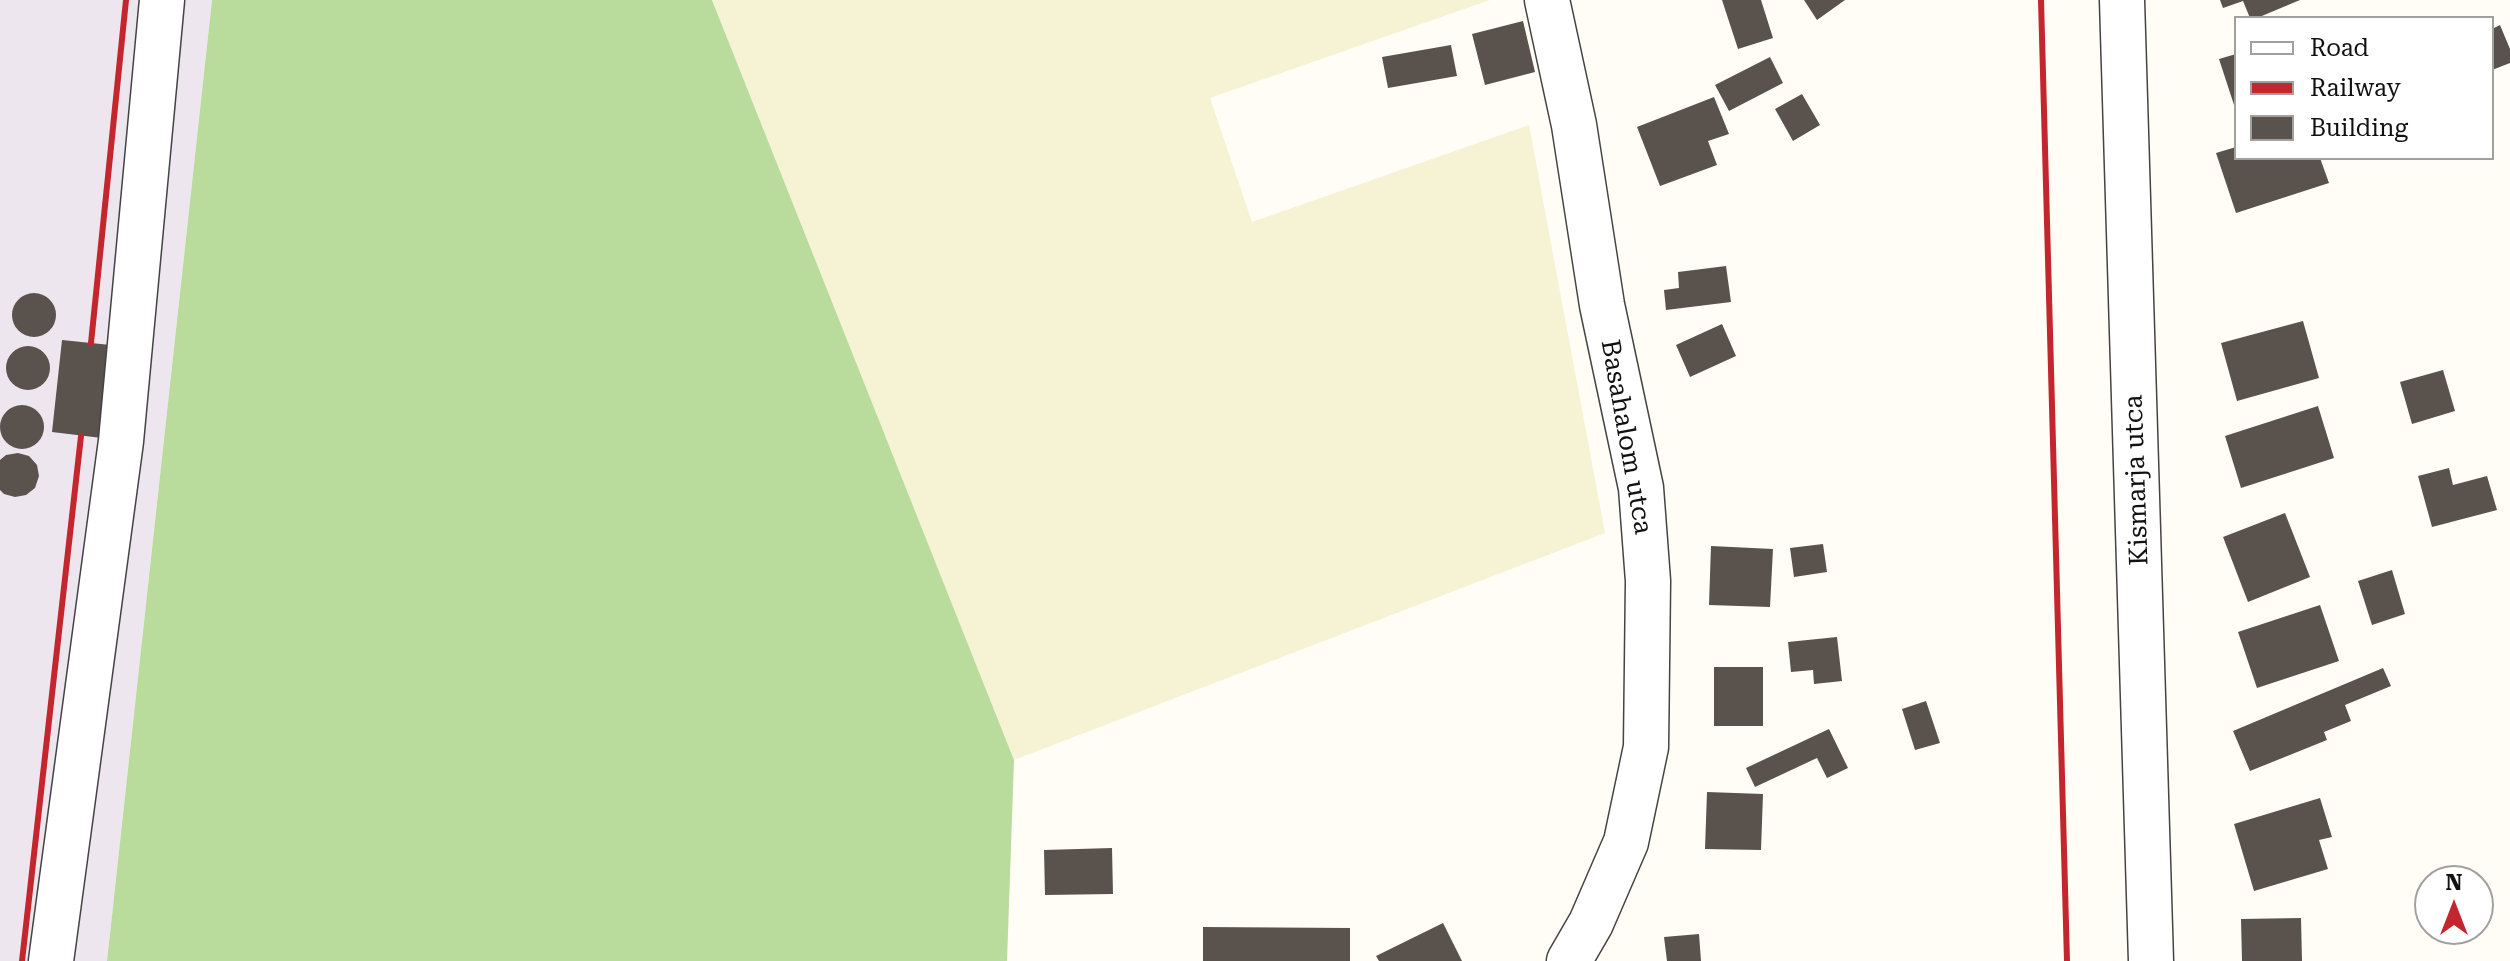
<!DOCTYPE html>
<html>
<head>
<meta charset="utf-8">
<style>
  body { margin:0 }
  #map { position:relative; width:2510px; height:961px; overflow:hidden; background:#fffdf5; font-family:"Roboto Serif",serif }
  canvas { display:block }
  .legend { position:absolute; left:2234px; top:16px; width:260px; height:144px; box-sizing:border-box; background:#fff; border:2px solid #a0a0a0; margin:0; padding:10px 14px; list-style:none; font-size:24px; color:#111 }
  .legend li { display:flex; align-items:center; gap:16px; height:40px }
  .legend b { width:40px; border:2px solid #a0a0a0 }
  .north { position:absolute; left:2414px; top:865px; width:80px; height:80px; box-sizing:border-box; background:#fff; border:2px solid #a0a0a0; border-radius:50%; rotate:0deg; font-size:22px; font-weight:700; line-height:32px; text-align:center; color:#111 }
  .north::after { content:''; display:block; margin:auto; width:28px; height:36px; background:#c4262e; clip-path:polygon(50% 0,100% 100%,50% 72%,0 100%) }
</style>
</head>
<body>
<div id="map">
<canvas width="2510" height="961"></canvas>
<ul class="legend">
<li><b style="height:10px;background:#fff"></b>Road</li>
<li><b style="height:10px;background:#c4262e"></b>Railway</li>
<li><b style="height:22px;background:#5a524d"></b>Building</li>
</ul>
<div class="north">N</div>
</div>
<script>
const ctx = document.querySelector('canvas').getContext('2d');
ctx.lineJoin = 'round';
function fill(path, color) { ctx.fillStyle = color; ctx.fill(path, 'evenodd'); }
function stroke(path, color, width, dash) { ctx.strokeStyle = color; ctx.lineWidth = width; ctx.lineCap = dash ? 'butt' : 'round'; ctx.setLineDash(dash || []); ctx.stroke(path); }
function label(font, color, halo, rows, align = 'center') {
  ctx.font = font + ' "Roboto Serif",serif'; ctx.lineWidth = 8; ctx.setLineDash([]); ctx.textBaseline = 'middle'; ctx.strokeStyle = halo; ctx.fillStyle = color; for (const [text, x, y, turn = 0] of rows) {
    ctx.save(); ctx.translate(x, y); ctx.rotate((+turn || 0) * Math.PI / 180); ctx.textAlign = isNaN(turn) ? turn : align; if (halo) ctx.strokeText(text, 0, 0); ctx.fillText(text, 0, 0); ctx.restore();
  }
}
fill(new Path2D(`
  M0,0h212l-105,961h-107z`), '#eee6ef');
fill(new Path2D(`
  M712,0h778l-280,98 42,124 277,-97 76,408 -591,227z`), '#f6f3d4');
fill(new Path2D(`
  M212,0h500l302,760 -7,201h-900z`), '#b9dc9c');
fill(new Path2D(`
  M1722,0h39l12,38 -35,11z
  M1804,0h41l-28,20z
  M2220,0h80l-43,18h-7l-7,-17 -20,7z
  M1523,21l12,51 -50,13 -13,-51z
  M2500,25l10,24v14l-18,7v-41z
  M1451,45l6,31 -69,12 -6,-31z
  M2236,54v54h-1l-16,-49z
  M1770,57l13,26 -54,28 -14,-26z
  M1802,94l18,31 -27,16 -18,-32z
  M1714,97l15,37 -21,7 9,24 -57,21 -23,-59z
  M2236,147v11h84l9,25 -93,30 -20,-60z
  M1726,266l5,36 -65,8 -2,-20 15,-2 -1,-16z
  M12 315a22 22 0 1 1 44 0a22 22 0 1 1-44 0Z
  M2303,321l16,57 -82,23 -16,-58z
  M1722,324l14,32 -46,21 -14,-32z
  M62,340l58,6 -10,93 -58,-7z
  M6 368a22 22 0 1 1 44 0a22 22 0 1 1-44 0Z
  M2443,370l12,41 -43,13 -12,-42z
  M0 427a22 22 0 1 1 44 0a22 22 0 1 1-44 0Z
  M2318,406l16,52 -93,30 -16,-52z
  M18,453l11,3 8,9 2,11 -4,12 -9,7 -11,2 -11,-3 -4,-4v-30l6,-5z
  M2449,468l4,17 34,-9 10,34 -65,17 -14,-51z
  M2285,513l25,64 -62,25 -25,-65z
  M1823,544l4,28 -33,5 -4,-29z
  M1711,546l62,3 -3,58 -61,-2z
  M2392,570l13,44 -33,11 -14,-44z
  M2320,605l19,56 -82,27 -19,-56z
  M1837,637l5,44 -28,3 -1,-14 -22,2 -3,-30z
  M1714,667h49v59h-49z
  M2383,668l8,18 -46,19 6,16 -27,11 3,8 -77,31 -17,-40z
  M1926,701l14,42 -25,7 -13,-41z
  M1829,729l19,39 -21,10 -10,-20 -62,29 -9,-19z
  M1707,792l56,2 -2,56 -56,-1z
  M2320,798l12,39 -13,3 9,29 -74,22 -20,-67z
  M1112,848l1,46 -68,1 -1,-45z
  M2301,918l1,43h-60l-1,-42z
  M1443,923l19,38h-83l-3,-5z
  M1203,927l147,1v33h-147z
  M1699,934l2,27h-34l-3,-24z`), '#5a524d');
const minor = new Path2D(`
  M1547,0l27,125 28,180 39,183 7,93 -2,166 -20,95 -35,81 -22,38
  M2122,0l29,961
  M51,961l70,-520 41,-441`);
stroke(minor, '#444', 47);
stroke(minor, '#fff', 44);
stroke(new Path2D(`
  M2041,0l26,961
  M91,343l35,-343
  M22,961l59,-525`), '#c4262e', 6);
label('26px', '#111', '#fff', [
  ["Basahalom utca",1626,437,80],
  ["Kismarja utca",2137,480,-92]
]);
</script>
</body>
</html>
